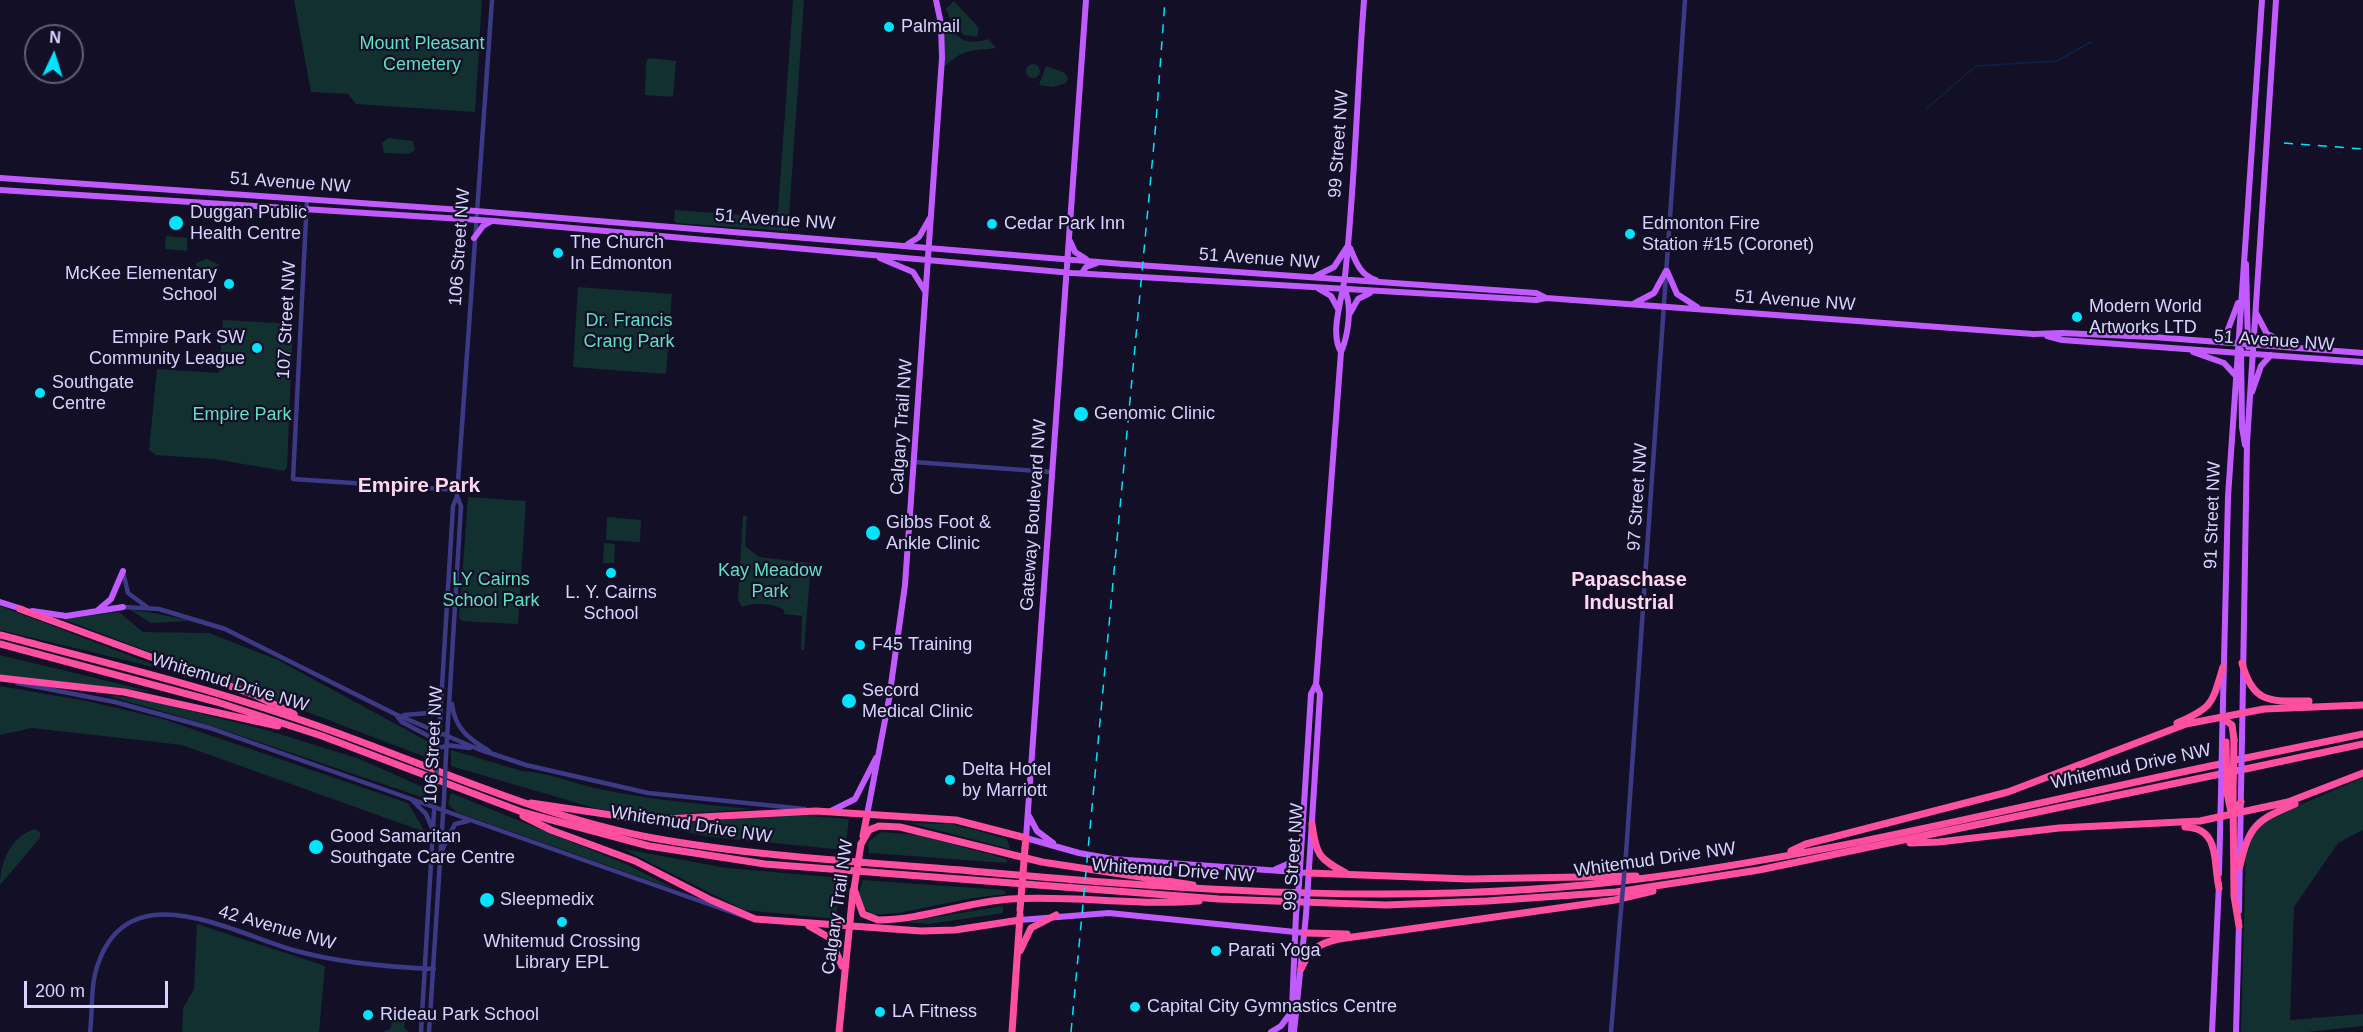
<!DOCTYPE html>
<html>
<head>
<meta charset="utf-8">
<style>
  body { margin:0 }
  #map { position:relative; width:2363px; height:1032px; overflow:hidden; background:#130f26; font-family:Arial,sans-serif }
  canvas { display:block }
  .north { position:absolute; left:24px; top:24px; width:60px; height:60px; box-sizing:border-box; background:#130f26; border:2px solid #625e7d; border-radius:50%; rotate:4deg; font-size:16px; font-weight:700; line-height:24px; text-align:center; color:#d9d4ff }
  .north::after { content:''; display:block; margin:auto; width:21px; height:27px; background:#00e5ff; clip-path:polygon(50% 0,100% 100%,50% 72%,0 100%) }
  .scale { position:absolute; left:24px; top:981px; width:144px; height:27px; box-sizing:border-box; border:3px solid #d9d4ff; border-top:0; padding-left:8px; font-size:18px; line-height:21px; white-space:nowrap; color:#d9d4ff; -webkit-text-stroke:4px #130f26; paint-order:stroke }
</style>
</head>
<body>
<div id="map">
<canvas width="2363" height="1032"></canvas>
<div class="north">N</div>
<div class="scale">200 m</div>
</div>
<script>
const ctx = document.querySelector('canvas').getContext('2d');
ctx.lineJoin = 'round';
function fill(path, color) { ctx.fillStyle = color; ctx.fill(path, 'evenodd'); }
function stroke(path, color, width, dash) { ctx.strokeStyle = color; ctx.lineWidth = width; ctx.lineCap = dash ? 'butt' : 'round'; ctx.setLineDash(dash || []); ctx.stroke(path); }
function label(font, color, halo, rows, align = 'center') {
  ctx.font = font + ' Arial,sans-serif'; ctx.lineWidth = 4.5; ctx.setLineDash([]); ctx.textBaseline = 'middle'; ctx.strokeStyle = halo; ctx.fillStyle = color; for (const [text, x, y, turn = 0] of rows) {
    ctx.save(); ctx.translate(x, y); ctx.rotate((+turn || 0) * Math.PI / 180); ctx.textAlign = isNaN(turn) ? turn : align; if (halo) ctx.strokeText(text, 0, 0); ctx.fillText(text, 0, 0); ctx.restore();
  }
}
fill(new Path2D(`
  M294,0h188l-7,112 -119,-8 -8,-10 -37,-2z
  M793,0h11l-16,231 -111,-8 -3,-3 1,-10 95,7 8,-6z
  M954,1l25,27 -2,9 -13,-2 -12,-12 -6,-14z
  M944,23c18,16 18,23 44,16l8,9c-25,3 -32,0 -52,19z
  M649,58l27,3 -3,36 -28,-2 1,-33z
  M1026 71a7 7 0 1 1 14 0a7 7 0 1 1-14 0Z
  M1046,66l19,7 3,5 -2,5 -13,4 -14,-2z
  M388,138l25,3 2,9 -6,4 -25,-1 -2,-10z
  M166,236l21,2v13l-22,-2z
  M207,259l13,6 -22,9 -2,-11z
  M578,287l94,7 -6,80 -93,-7z
  M223,320l70,4 -6,143 -3,4 -70,-12 -59,-4 -6,-5 8,-81 62,4z
  M468,497l58,4 -8,123 -56,-3 -3,-3z
  M743,515l4,1 -2,30 14,11 52,6 -7,87h-3l1,-34 -18,-2v-4c-9,-7 -33,-8 -42,-3l-4,-7z
  M607,517l34,3 -1,22 -34,-2z
  M604,543l11,1 -1,19h-11z
  M0,606l170,65 -170,-41z
  M130,610l25,3 35,8 -39,2z
  M119,612l24,20 66,1 69,27 149,81 1,17 -365,-139z
  M0,655l153,37 -153,-17z
  M0,686l87,15 76,18 245,84 17,29 -243,-87 -150,-17 -32,7z
  M105,695l38,4 127,32 90,28 67,30 -3,9 -215,-73z
  M451,750l71,21c24,1 48,11 72,17 52,11 104,16 157,21l-97,7 -56,-7 -147,-43z
  M2363,778v52l-25,13 -44,64 -4,113 73,-6v12l-56,6h-66l5,-182 4,-14 17,-17z
  M451,793l175,71 51,26 -221,-78 -8,-8z
  M797,815l52,4 -4,31 -134,-13 -64,-13z
  M909,823l43,1 55,15 3,10z
  M35,829l5,3v6l-40,47c0,-23 11,-49 35,-56z
  M881,832l38,3 88,24v4l-138,-10 -1,-11z
  M623,849l104,19 114,10 -5,41 -92,-9z
  M863,880l141,10 2,4 -34,4 -73,15 -26,2 -9,-7 -6,-13z
  M1003,906v7l-74,11 -24,-2z
  M197,924l128,42 -6,66h-137l1,-24 11,-19z
  M399,1018l6,4 -1,6 5,4h-26l7,-3 3,-10z`), '#12302f');
stroke(new Path2D(`
  M1927,108l49,-42 81,-5 34,-19`), '#0c2248', 1.5);
stroke(new Path2D(`
  M307,199l-14,280 164,11
  M914,462l137,10
  M123,572l5,21 19,14
  M123,607l36,2 66,20 170,85 83,35 48,16 122,28 157,16
  M17,683l98,19 95,26 538,190
  M452,704c3,25 17,35 37,47
  M404,715l24,-2 12,-18
  M397,716l5,6 36,19
  M438,749l9,-4 23,3
  M438,752l15,-246 4,-10 35,-496
  M446,755l15,-249 -4,-10
  M413,801l13,13 7,16
  M441,852l14,-28 13,-3
  M1626,854l59,-854
  M90,1032c3,-22 0,-47 8,-68 31,-92 135,-31 195,-14 45,13 94,17 141,19
  M421,1032l14,-237
  M429,1032l15,-233
  M1611,1032l9,-111`), '#3d3a85', 4.5);
stroke(new Path2D(`
  M1086,0l-60,838 53,15 34,6 196,14
  M0,178l476,33 647,53 413,29 10,5
  M0,190l494,31 578,52 464,27 10,-2 487,36 29,-1 91,4 210,16
  M474,238l9,-12 7,-4
  M1070,241l5,11 11,7
  M908,244l11,-7 11,-19
  M1350,248c6,14 10,27 26,32
  M880,258l33,14 12,19
  M2246,264l2,83
  M1667,271l10,23 20,13
  M1082,273l4,-6 11,-4
  M1316,276l18,-9 13,-20
  M1319,289l12,7 7,13
  M1635,303l19,-10 12,-22
  M2256,313l11,21 23,10
  M1349,315l9,-16 12,-6
  M2047,336l15,4 301,22
  M2217,342l10,-10 11,-29
  M2241,350l1,77 3,18
  M1341,352c-12,-19 2,-56 4,-76 10,-92 12,-184 19,-276
  M2193,352l31,11 11,12
  M2252,392l9,-26 10,-11
  M0,602l22,7
  M98,610l13,-11 12,-28
  M32,611l34,5 57,-9
  M2242,739l5,-297 29,-442
  M2222,743l6,-246 34,-497
  M831,811l24,-12 21,-41
  M867,815l22,-116 16,-114 37,-527 -1,-34 -5,-24
  M1029,816l8,15 16,12
  M1276,869l14,-6 9,-14
  M2219,874l2,-81
  M1299,884l12,-190 5,-10 25,-332c7,-16 12,-47 3,-63
  M1308,884l12,-190 -4,-10
  M2239,911l2,-121
  M1020,920l89,-7 196,20
  M1271,1032l10,-6 8,-11
  M1291,1032l5,-117
  M1294,1032l12,-117
  M2212,1032l7,-148
  M2236,1032l3,-110`), '#c25bff', 6);
stroke(new Path2D(`
  M20,609l237,87 37,18
  M0,635c107,28 214,54 318,91 111,39 219,90 335,112 105,19 212,24 318,33 228,20 456,37 683,6 192,-26 382,-75 571,-114
  M0,644l217,58 105,34 200,76 127,34 116,18 454,35 167,6 101,-4 129,-9 143,-22 466,-97
  M2242,663c11,42 30,38 67,38
  M0,678l124,14 154,34
  M2222,718l10,7 2,15
  M2177,723c37,-16 35,-20 46,-56
  M2236,760l127,-26
  M2236,771l127,-27
  M2233,792l1,104 5,30
  M2227,793l4,19
  M531,803l114,17 171,-9 140,9 70,18 -1,10
  M2233,813l8,-11
  M523,816l28,14 84,31 76,39 44,19 166,12 34,-1 65,-10
  M1312,824c4,31 7,35 34,49
  M2185,827c36,1 28,36 34,61
  M863,836l4,-21
  M1910,843l29,-1 120,-14 141,-7 88,-19 75,-29
  M861,844l8,-14 10,-4 21,1 142,35 151,23
  M1791,851l15,-7 202,-52 178,-68 78,-15 99,-4
  M2240,866c9,-41 17,-46 55,-62
  M1309,873l159,6 168,-3
  M854,889l9,25 15,6c44,0 88,-18 132,-21 63,-4 126,7 189,2
  M809,926l21,12 12,28
  M1305,933l42,1
  M1020,951l11,-23 25,-13
  M1301,969c8,-19 18,-26 38,-30l276,-39 38,-9
  M839,1032l14,-141
  M1012,1032l8,-117`), '#ff4fa3', 7);
stroke(new Path2D(`
  M2284,143l79,6
  M1071,1032l85,-910 9,-122`), '#00e5ff', 1.5, [9, 8]);
stroke(new Path2D(`
  M435,795l3,-43
  M444,799l2,-44
  M1620,921l6,-67`), '#3d3a85', 4.5);
stroke(new Path2D(`
  M2241,790l1,-51
  M2221,793l1,-50
  M1296,915l3,-31
  M1306,915l2,-31`), '#c25bff', 6);
stroke(new Path2D(`
  M2226,742l1,51
  M2233,792l1,-52
  M854,889l7,-45
  M1020,910l5,-62`), '#ff4fa3', 7);
for (const [x, y, r, color] of [
  [889,27,6,"#00e5ff"],
  [176,223,8,"#00e5ff"],
  [992,224,6,"#00e5ff"],
  [1630,234,6,"#00e5ff"],
  [558,253,6,"#00e5ff"],
  [229,284,6,"#00e5ff"],
  [2077,317,6,"#00e5ff"],
  [257,348,6,"#00e5ff"],
  [40,393,6,"#00e5ff"],
  [1081,414,8,"#00e5ff"],
  [873,533,8,"#00e5ff"],
  [611,573,6,"#00e5ff"],
  [860,645,6,"#00e5ff"],
  [849,701,8,"#00e5ff"],
  [950,780,6,"#00e5ff"],
  [316,847,8,"#00e5ff"],
  [487,900,8,"#00e5ff"],
  [562,922,6,"#00e5ff"],
  [1216,951,6,"#00e5ff"],
  [1135,1007,6,"#00e5ff"],
  [880,1012,6,"#00e5ff"],
  [368,1015,6,"#00e5ff"]
]) { const dot = new Path2D(); dot.arc(x, y, r, 0, 2 * Math.PI); ctx.fillStyle = color; ctx.fill(dot); stroke(dot, '#130f26', 2); }
label('18px', '#d9d4ff', '#130f26', [
  ["Palmail",901,27],
  ["Duggan Public",190,213],
  ["Health Centre",190,234],
  ["Cedar Park Inn",1004,224],
  ["Edmonton Fire",1642,224],
  ["Station #15 (Coronet)",1642,245],
  ["The Church",570,243],
  ["In Edmonton",570,264],
  ["McKee Elementary",217,274,"right"],
  ["School",217,295,"right"],
  ["Modern World",2089,307],
  ["Artworks LTD",2089,328],
  ["Empire Park SW",245,338,"right"],
  ["Community League",245,359,"right"],
  ["Southgate",52,383],
  ["Centre",52,404],
  ["Genomic Clinic",1094,414],
  ["Gibbs Foot &",886,523],
  ["Ankle Clinic",886,544],
  ["L. Y. Cairns",611,593,"center"],
  ["School",611,614,"center"],
  ["F45 Training",872,645],
  ["Secord",862,691],
  ["Medical Clinic",862,712],
  ["Delta Hotel",962,770],
  ["by Marriott",962,791],
  ["Good Samaritan",330,837],
  ["Southgate Care Centre",330,858],
  ["Sleepmedix",500,900],
  ["Whitemud Crossing",562,942,"center"],
  ["Library EPL",562,963,"center"],
  ["Parati Yoga",1228,951],
  ["Capital City Gymnastics Centre",1147,1007],
  ["LA Fitness",892,1012],
  ["Rideau Park School",380,1015]
], 'left');
label('18px', '#5fe0c0', '#130f26', [
  ["Mount Pleasant",422,44],
  ["Cemetery",422,65],
  ["Dr. Francis",629,321],
  ["Crang Park",629,342],
  ["Empire Park",242,415],
  ["Kay Meadow",770,571],
  ["Park",770,592],
  ["LY Cairns",491,580],
  ["School Park",491,601]
]);
label('18px', '#d9d4ff', '#130f26', [
  ["99 Street NW",1339,144,-86],
  ["51 Avenue NW",290,183,4],
  ["51 Avenue NW",775,220,4],
  ["106 Street NW",460,247,-86],
  ["51 Avenue NW",1259,259,4],
  ["51 Avenue NW",1795,301,4],
  ["107 Street NW",287,320,-87],
  ["51 Avenue NW",2274,341,4],
  ["Calgary Trail NW",902,427,-86],
  ["97 Street NW",1638,497,-86],
  ["Gateway Boulevard NW",1034,515,-86],
  ["91 Street NW",2213,515,-88],
  ["Whitemud Drive NW",230,683,17],
  ["106 Street NW",434,745,-87],
  ["Whitemud Drive NW",2131,767,-12],
  ["Whitemud Drive NW",691,825,9],
  ["99 Street NW",1294,857,-86],
  ["Whitemud Drive NW",1655,860,-8],
  ["Whitemud Drive NW",1173,871,4],
  ["Calgary Trail NW",838,907,-82],
  ["42 Avenue NW",277,928,16]
]);
label('bold 20px', '#ffd6f0', '#130f26', [
  ["Papaschase",1629,580],
  ["Industrial",1629,603]
]);
label('bold 21px', '#ffd6f0', '#130f26', [
  ["Empire Park",419,486]
]);
</script>
</body>
</html>
